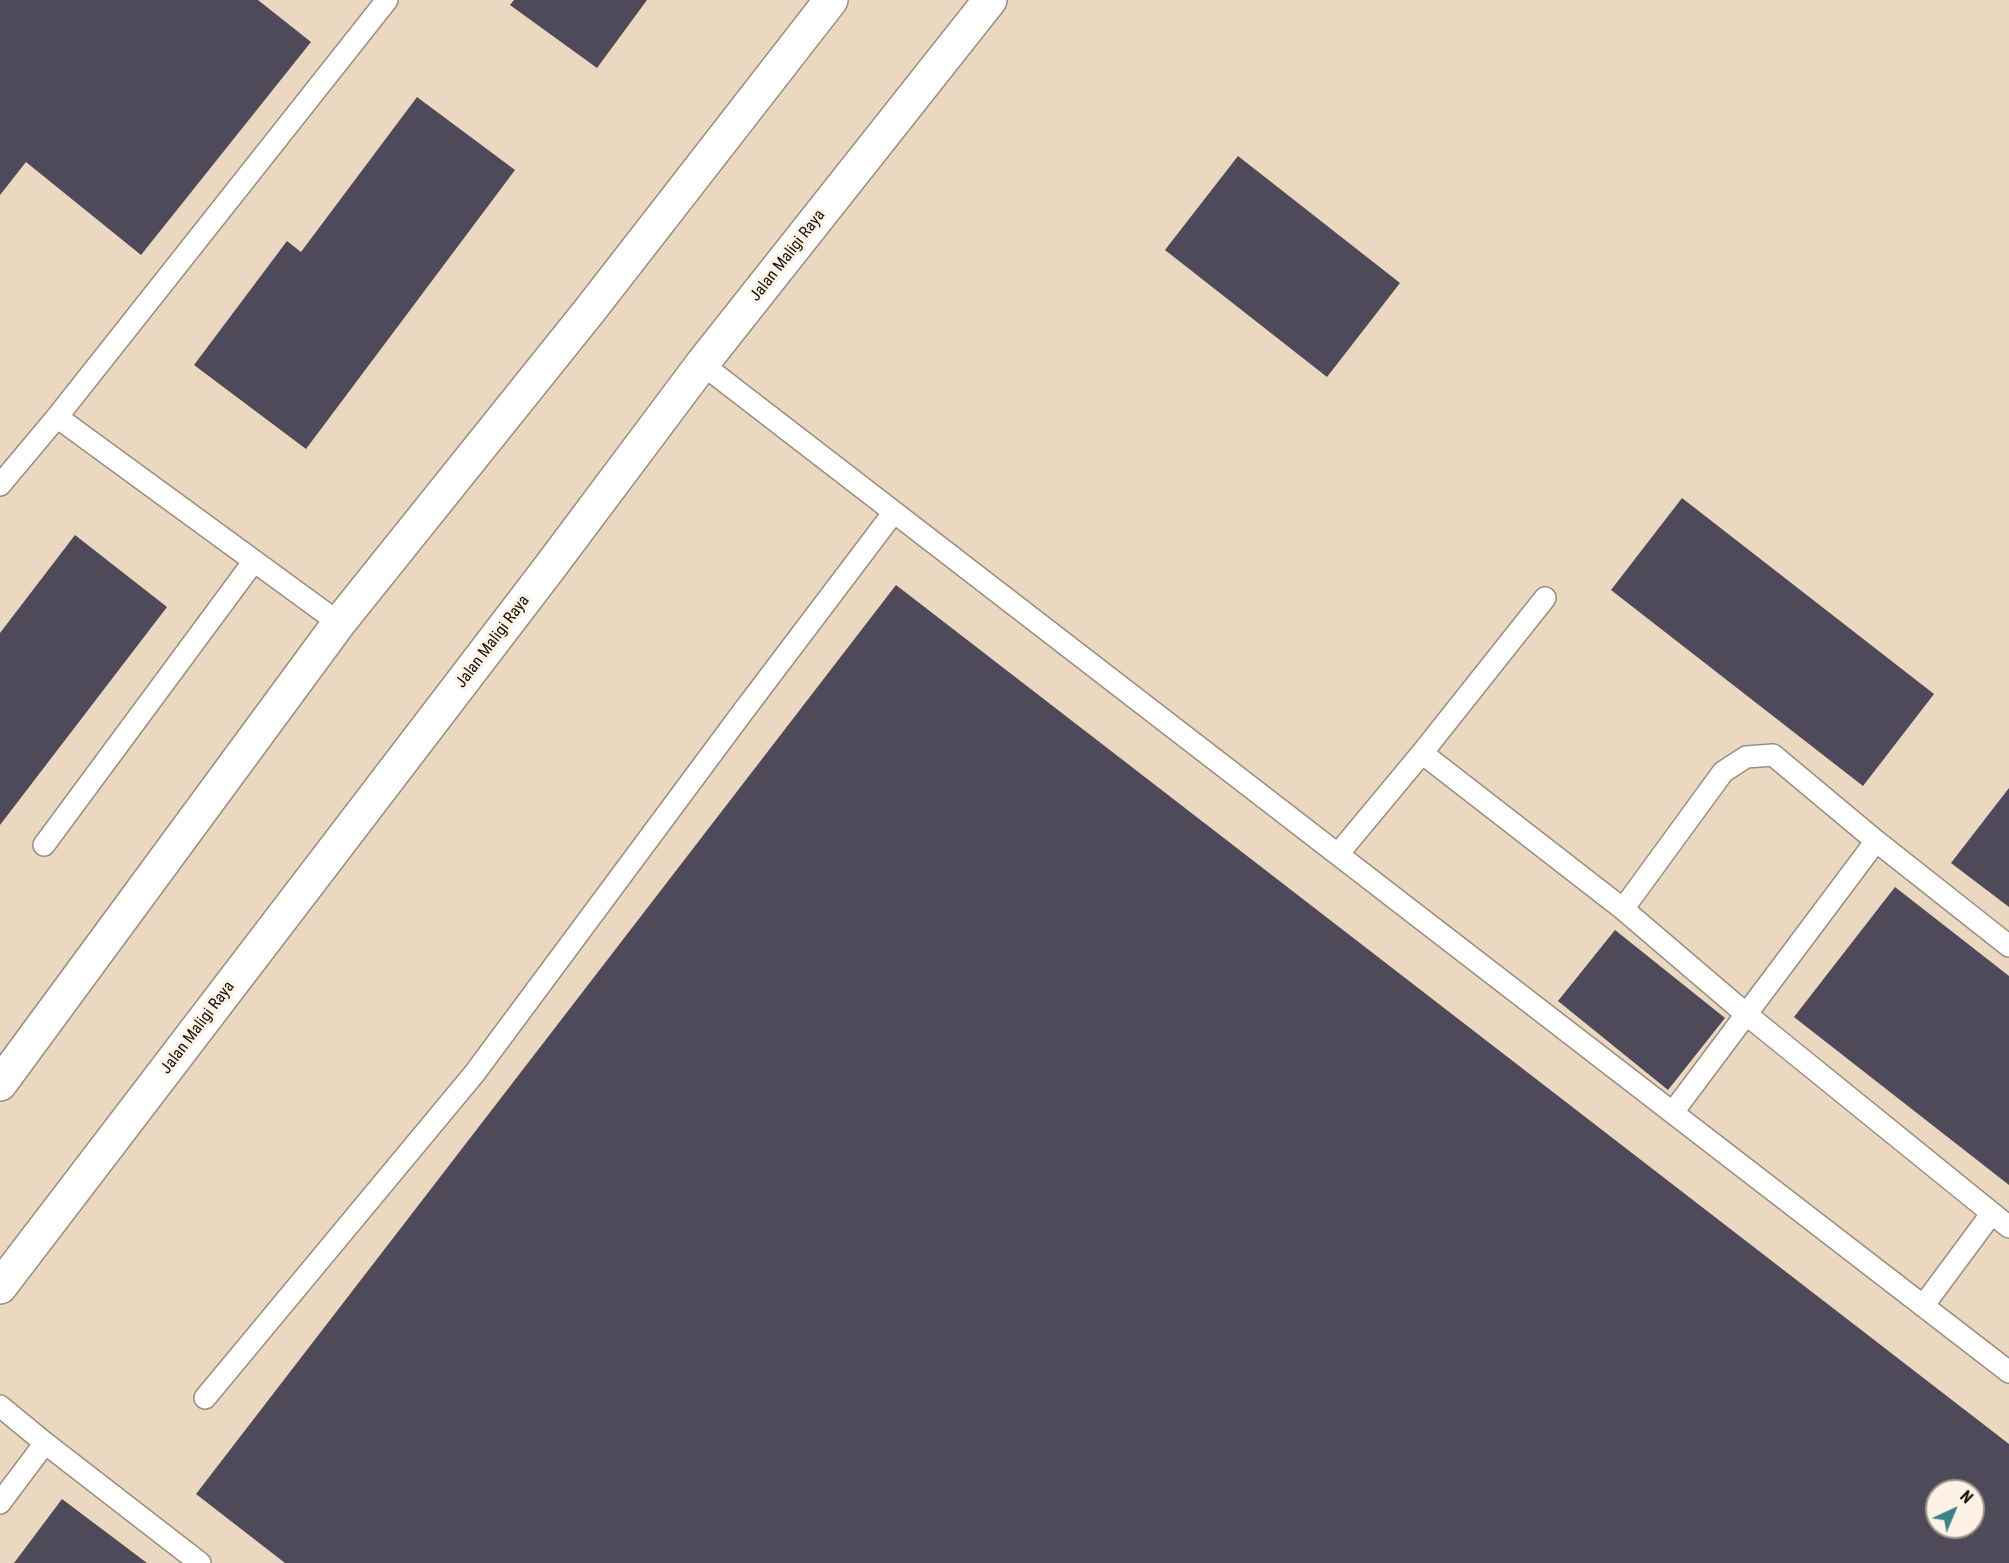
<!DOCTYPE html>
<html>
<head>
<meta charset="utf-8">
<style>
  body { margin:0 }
  #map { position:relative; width:2009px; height:1563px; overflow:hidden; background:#f2e4d3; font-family:"Roboto Condensed",sans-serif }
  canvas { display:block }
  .north { position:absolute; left:1925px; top:1479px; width:60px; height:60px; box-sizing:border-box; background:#fdf2e4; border:2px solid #a0988d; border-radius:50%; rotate:44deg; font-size:16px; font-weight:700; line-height:24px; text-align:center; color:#15100a }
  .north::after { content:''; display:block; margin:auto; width:21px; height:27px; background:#3a8289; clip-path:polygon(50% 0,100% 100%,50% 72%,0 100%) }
</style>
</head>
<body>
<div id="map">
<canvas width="2009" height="1563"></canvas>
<div class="north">N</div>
</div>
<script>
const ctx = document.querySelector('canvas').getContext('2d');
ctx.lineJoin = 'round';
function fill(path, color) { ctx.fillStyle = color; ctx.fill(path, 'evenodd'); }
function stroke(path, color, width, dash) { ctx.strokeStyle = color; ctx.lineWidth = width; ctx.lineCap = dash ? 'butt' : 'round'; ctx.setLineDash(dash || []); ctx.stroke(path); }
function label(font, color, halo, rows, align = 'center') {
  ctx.font = font + ' "Roboto Condensed",sans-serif'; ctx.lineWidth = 6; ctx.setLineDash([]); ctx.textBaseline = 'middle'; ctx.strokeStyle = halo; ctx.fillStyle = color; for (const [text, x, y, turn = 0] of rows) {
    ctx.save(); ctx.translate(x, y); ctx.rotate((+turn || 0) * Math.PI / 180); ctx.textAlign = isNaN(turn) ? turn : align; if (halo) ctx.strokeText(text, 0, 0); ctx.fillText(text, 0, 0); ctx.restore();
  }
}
fill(new Path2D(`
  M0,0h2009v1563h-2009zM1937,1491h36v36h-36z`), '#ead8c0');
fill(new Path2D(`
  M0,0h258l53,42 -170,213 -115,-93 -26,33z
  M514,0h133l-50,68 -87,-63z
  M417,97l98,73 -209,279 -112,-84 93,-124 14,11z
  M1238,156l162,127 -73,94 -162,-127z
  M1682,498l252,196 -71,92 -252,-196z
  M75,535l92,72 -167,218v-192z
  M896,585l1113,859v119h-1724l-89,-69zM1937,1491h36v36h-36z
  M2009,788v119l-58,-44z
  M1895,887l114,89v209l-215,-168z
  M1615,930l110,88 -57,72 -110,-89z
  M62,1499l85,64h-133z`), '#4e4a5a');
const service = new Path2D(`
  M702,364l1307,1008
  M57,417l282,206
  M0,485l57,-68 330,-417
  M1422,753l201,156 123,105 263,213
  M44,845l210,-284
  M1338,854l84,-101 123,-155
  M1623,909l100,-137 23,-15 27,-2 103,86 133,105
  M1673,1112l203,-271
  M1923,1306l69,-93
  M205,1398l269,-324 268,-361 152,-201
  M0,1406l45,37 155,120
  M0,1503l45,-60`);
const minor = new Path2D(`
  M0,1084l339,-461 251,-313 241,-310
  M0,1287l550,-720 152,-203 288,-364`);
stroke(service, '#9a8e7e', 24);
stroke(minor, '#9a8e7e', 36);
stroke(service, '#fff', 21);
stroke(minor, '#fff', 33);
label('16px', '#15100a', '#fdf2e4', [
  ["Jalan Maligi Raya",788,256,-52],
  ["Jalan Maligi Raya",493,642,-53],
  ["Jalan Maligi Raya",198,1028,-53]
]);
</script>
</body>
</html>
